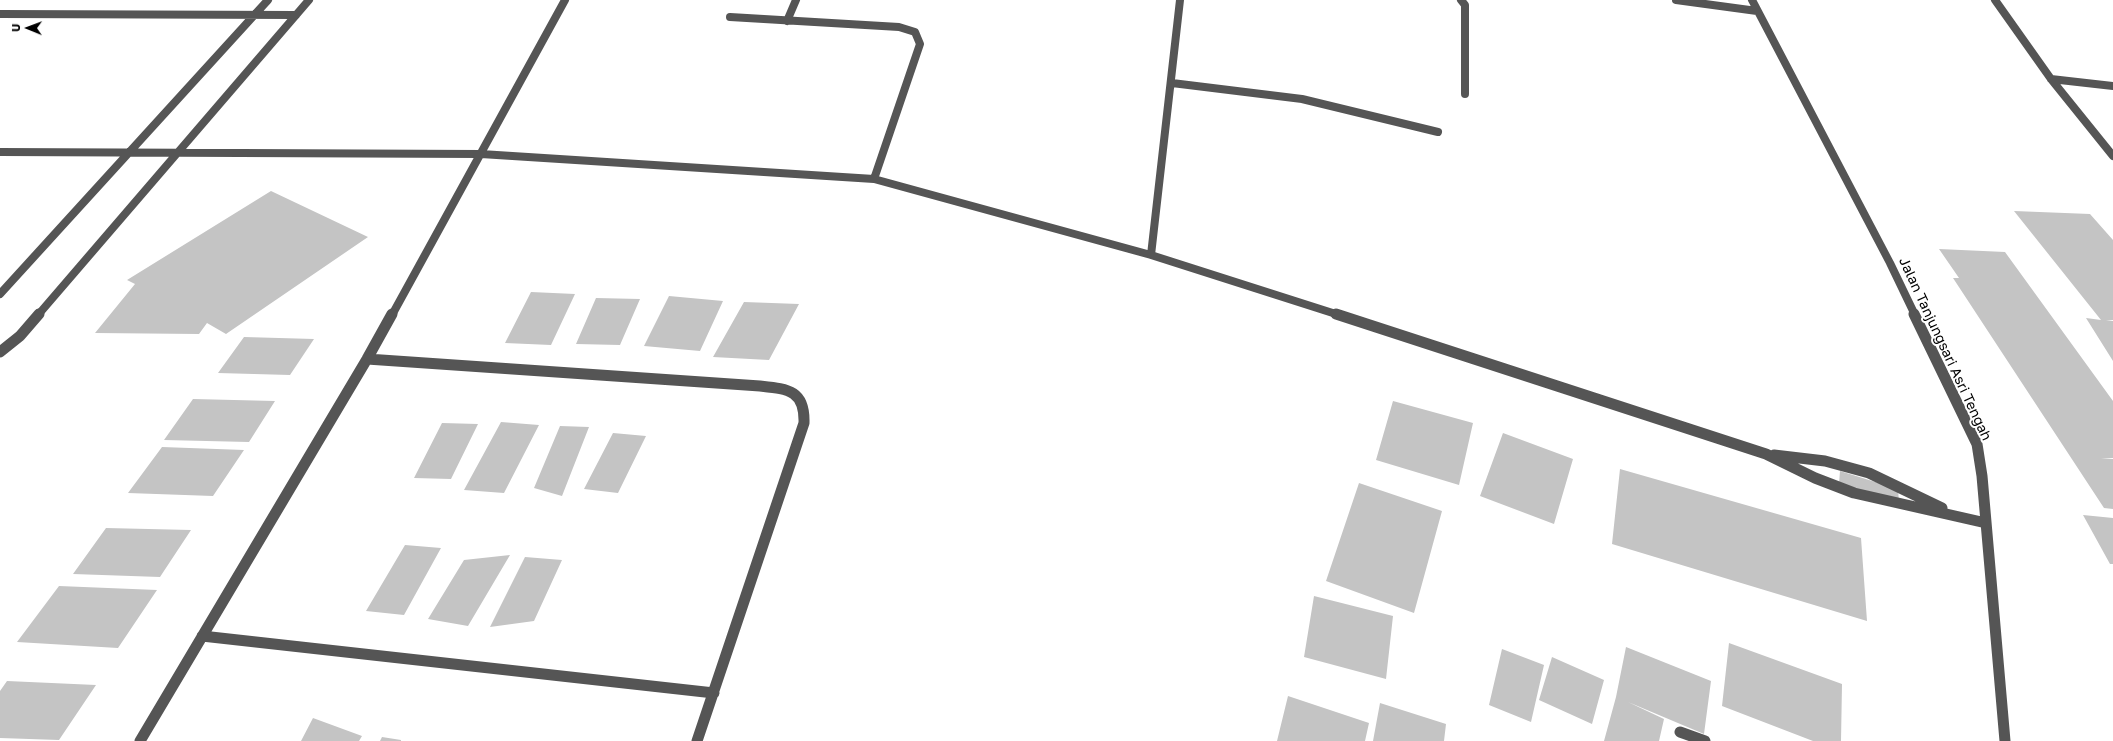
<!DOCTYPE html>
<html>
<head>
<meta charset="utf-8">
<style>
  body { margin:0 }
  #map { position:relative; width:2113px; height:741px; overflow:hidden; background:#fff; font-family:"Golos Text",sans-serif }
  canvas { display:block }
  .north { position:absolute; left:8px; top:8px; width:40px; height:40px; -webkit-text-stroke:3px #fff; paint-order:stroke; rotate:271deg; font-size:11px; font-weight:700; line-height:16px; text-align:center; color:#000 }
  .north::after { content:''; display:block; margin:auto; width:14px; height:18px; background:#000; clip-path:polygon(50% 0,100% 100%,50% 72%,0 100%) }
</style>
</head>
<body>
<div id="map">
<canvas width="2113" height="741"></canvas>
<div class="north">U</div>
</div>
<script>
const ctx = document.querySelector('canvas').getContext('2d');
ctx.lineJoin = 'round';
function fill(path, color) { ctx.fillStyle = color; ctx.fill(path, 'evenodd'); }
function stroke(path, color, width, dash) { ctx.strokeStyle = color; ctx.lineWidth = width; ctx.lineCap = dash ? 'butt' : 'round'; ctx.setLineDash(dash || []); ctx.stroke(path); }
function label(font, color, halo, rows, align = 'center') {
  ctx.font = font + ' "Golos Text",sans-serif'; ctx.lineWidth = 4; ctx.setLineDash([]); ctx.textBaseline = 'middle'; ctx.strokeStyle = halo; ctx.fillStyle = color; for (const [text, x, y, turn = 0] of rows) {
    ctx.save(); ctx.translate(x, y); ctx.rotate((+turn || 0) * Math.PI / 180); ctx.textAlign = isNaN(turn) ? turn : align; if (halo) ctx.strokeText(text, 0, 0); ctx.fillText(text, 0, 0); ctx.restore();
  }
}
fill(new Path2D(`
  M271,191l97,46 -142,97 -19,-11 -8,11 -104,-1 40,-49 -8,-4z
  M2014,211l76,3 23,26v80h-7l7,1v40l-27,-43 15,2z
  M1939,249l66,3 108,149v57h-12l12,1v50l-9,-1 -151,-230h6z
  M531,292l44,2 -24,51 -46,-2z
  M669,296l54,5 -23,50 -56,-5z
  M596,298l44,1 -20,46 -44,-1z
  M744,302l55,2 -30,56 -56,-3z
  M244,337l70,2 -24,36 -72,-2z
  M193,399l82,2 -26,41 -85,-2z
  M1393,401l80,22 -14,62 -83,-25z
  M501,422l38,3 -35,68 -40,-3z
  M442,423l36,1 -27,55 -37,-1z
  M560,426l29,1 -27,69 -28,-8z
  M613,433l33,3 -28,57 -34,-4z
  M1503,433l70,26 -19,65 -74,-28z
  M162,447l82,3 -31,46 -85,-3z
  M1620,469l241,69 6,83 -255,-77z
  M1840,471l58,18 1,13 -60,-18z
  M1359,483l83,28 -28,102 -88,-32z
  M2083,515l30,3v46h-3z
  M106,528l85,2 -31,47 -87,-3z
  M405,545l36,3 -37,67 -38,-4z
  M510,555l-42,71 -40,-7 36,-59z
  M525,557l37,3 -28,61 -44,6z
  M59,586l98,4 -39,58 -101,-6z
  M1314,596l79,20 -7,63 -82,-22z
  M1729,643l113,41 -1,57h-28l-91,-35z
  M1626,647l85,34 -7,53 -76,-32 36,17 -5,22h-55l12,-44z
  M1502,649l42,16 -13,57 -42,-17z
  M1552,657l52,23 -12,44 -53,-24z
  M7,681l89,4 -37,55 -59,-2v-47z
  M1288,696l81,27 -4,18h-88z
  M1380,703l66,21 -2,17h-71z
  M313,718l49,18 -3,5h-58z
  M382,737l19,3v1h-21z`), '#c4c4c4');
stroke(new Path2D(`
  M1461,0l4,5v89
  M1676,0l81,11
  M1752,0l138,263 25,52
  M1995,0l56,79 62,77
  M0,14l296,1
  M730,17l169,10 16,5 5,12 -46,135
  M787,21l9,-21
  M2051,79l62,7
  M1172,83l130,16 136,33
  M0,152l481,2 393,25 277,76 188,60
  M1151,255l29,-255
  M0,294l268,-294
  M38,315l271,-315
  M392,315l173,-315`), '#555', 8);
stroke(new Path2D(`
  M1336,314l430,140 49,24 39,15 132,30
  M1914,314l63,130 5,32 23,265
  M0,352l20,-16 19,-22
  M367,359l393,27c28,3 45,4 44,37l-107,318
  M1774,455l51,6 44,12 73,35
  M202,636l512,57
  M1680,732l25,9
  M140,741l227,-382 25,-45`), '#555', 11);
label('14px', '#000', '#fff', [
  ["Jalan Tanjungsari Asri Tengah",1945,349,65]
]);
</script>
</body>
</html>
